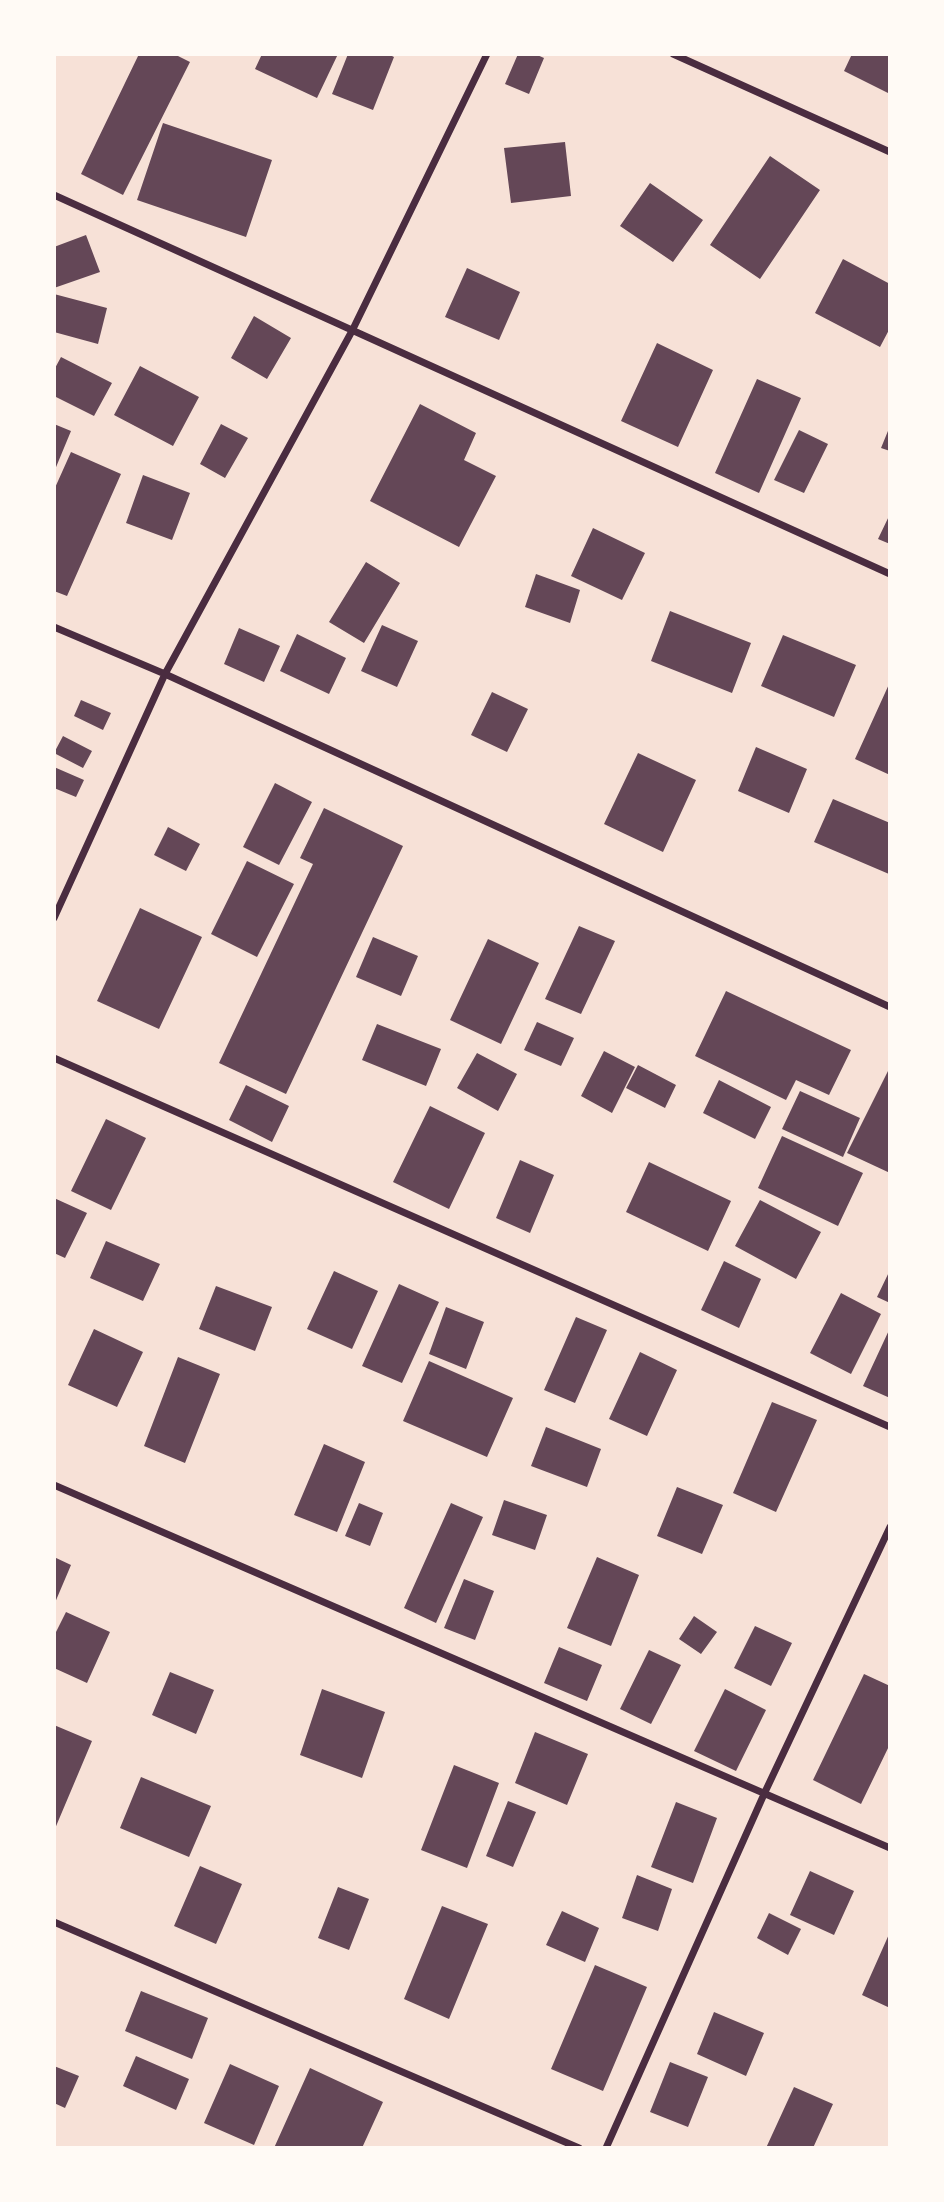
<!DOCTYPE html>
<html>
<head>
<meta charset="utf-8">
<style>
  body { margin:0 }
  #map { position:relative; width:944px; height:2202px; overflow:hidden; background:#f7e1d7; font-family:"Space Grotesk",sans-serif }
  canvas { display:block }
  .frame { position:absolute; inset:0; border:56px solid #fffaf5; pointer-events:none }
</style>
</head>
<body>
<div id="map">
<canvas width="944" height="2202"></canvas>
<div class="frame"></div>
</div>
<script>
const ctx = document.querySelector('canvas').getContext('2d');
ctx.lineJoin = 'round';
function fill(path, color) { ctx.fillStyle = color; ctx.fill(path, 'evenodd'); }
function stroke(path, color, width, dash) { ctx.strokeStyle = color; ctx.lineWidth = width; ctx.lineCap = dash ? 'butt' : 'round'; ctx.setLineDash(dash || []); ctx.stroke(path); }
fill(new Path2D(`
  M139,54h35l16,8 -67,133 -42,-21z
  M262,54h76l-21,44 -62,-29z
  M348,54h40l6,3 -21,53 -41,-16z
  M518,54h17l9,4 -15,36 -24,-10z
  M852,54h38v40l-46,-23z
  M163,123l109,37 -26,77 -109,-37z
  M565,142l6,54 -60,7 -7,-55z
  M770,156l50,34 -60,89 -50,-34z
  M650,183l53,37 -30,42 -53,-36z
  M86,235l14,37 -46,16v-41z
  M843,259l47,25v44l-10,19 -65,-34z
  M467,268l53,24 -21,48 -54,-23z
  M54,294l53,14 -9,36 -44,-12z
  M254,316l37,22 -24,41 -36,-21z
  M657,343l56,27 -35,77 -57,-26z
  M61,357l51,26 -18,33 -40,-20v-26z
  M140,366l59,31 -26,49 -59,-31z
  M757,379l44,19 -42,95 -44,-20z
  M420,404l56,29 -12,27 32,16 -37,71 -89,-46z
  M54,424l17,7 -17,41z
  M221,424l27,14 -23,40 -25,-14z
  M890,426v25l-9,-3z
  M799,430l29,14 -24,49 -30,-13z
  M71,452l50,22 -54,122 -13,-5v-101z
  M143,475l47,18 -18,47 -46,-17z
  M890,514v30l-12,-5z
  M593,528l52,25 -23,47 -51,-24z
  M366,562l34,21 -36,60 -35,-21z
  M536,574l44,16 -10,33 -45,-16z
  M670,611l81,32 -19,50 -81,-32z
  M382,625l36,16 -21,46 -36,-16z
  M239,628l41,18 -16,36 -40,-18z
  M297,634l49,24 -17,36 -49,-23z
  M783,635l73,30 -22,52 -73,-31z
  M890,682v93l-35,-16z
  M492,692l36,17 -21,43 -36,-17z
  M81,700l30,13 -8,17 -29,-14z
  M63,736l29,15 -9,17 -29,-15z
  M756,747l51,22 -18,44 -51,-22z
  M638,753l58,27 -33,72 -59,-28z
  M54,767l30,13 -8,17 -22,-9z
  M275,783l37,19 -33,63 -36,-18z
  M833,799l57,24 -1,51 -75,-32z
  M324,808l79,38 -117,248 -67,-31 94,-199 -13,-6z
  M168,827l32,17 -14,27 -32,-16z
  M247,861l47,23 -37,73 -46,-23z
  M140,908l62,29 -43,92 -62,-28z
  M579,926l36,15 -34,73 -36,-15z
  M373,937l45,19 -17,40 -45,-19z
  M488,939l51,24 -38,81 -51,-24z
  M726,991l125,59 -22,45 -33,-15 -10,20 -91,-44z
  M537,1022l37,16 -13,28 -37,-16z
  M377,1024l64,25 -15,37 -64,-26z
  M604,1051l31,16 -23,46 -31,-17z
  M477,1053l40,21 -19,37 -41,-23z
  M638,1065l38,20 -11,23 -39,-20z
  M890,1067v106l-43,-20z
  M719,1080l52,27 -16,32 -52,-26z
  M246,1085l43,21 -17,36 -43,-22z
  M800,1091l60,27 -17,39 -61,-28z
  M430,1106l55,27 -36,76 -56,-27z
  M106,1119l40,19 -35,72 -40,-19z
  M782,1136l81,37 -25,53 -80,-38z
  M520,1160l34,15 -24,58 -34,-15z
  M649,1162l82,39 -23,50 -82,-39z
  M54,1198l33,15 -22,45 -11,-5z
  M760,1200l61,32 -25,47 -61,-33z
  M106,1241l54,23 -17,37 -53,-23z
  M724,1261l37,18 -22,49 -38,-18z
  M890,1270v33l-13,-6z
  M334,1271l44,20 -26,58 -45,-20z
  M399,1284l40,18 -37,81 -40,-17z
  M216,1286l56,21 -17,44 -56,-22z
  M841,1293l40,21 -30,60 -41,-21z
  M446,1307l38,15 -18,47 -37,-15z
  M576,1317l31,13 -32,73 -31,-13z
  M890,1328v70l-27,-12z
  M94,1329l49,23 -26,55 -49,-22z
  M640,1352l37,18 -30,66 -38,-17z
  M178,1357l42,17 -35,89 -41,-17z
  M429,1361l84,37 -26,59 -84,-36z
  M772,1402l45,18 -41,92 -43,-19z
  M546,1427l55,22 -14,38 -56,-21z
  M324,1444l41,18 -28,70 -43,-17z
  M677,1487l46,18 -21,49 -45,-18z
  M504,1500l43,15 -12,35 -43,-15z
  M359,1503l24,10 -13,33 -25,-10z
  M451,1503l32,14 -47,106 -32,-15z
  M54,1557l17,8 -17,40z
  M597,1557l42,18 -28,71 -44,-18z
  M464,1579l30,12 -19,49 -31,-12z
  M66,1612l44,20 -23,51 -33,-15v-32z
  M694,1616l23,16 -16,22 -22,-15z
  M755,1626l37,17 -21,43 -37,-18z
  M559,1647l43,18 -15,36 -43,-18z
  M649,1650l32,15 -30,59 -31,-15z
  M170,1672l44,18 -18,44 -44,-19z
  M864,1674l26,12v58l-29,60 -48,-24z
  M322,1689l63,23 -23,66 -62,-23z
  M725,1689l41,21 -30,61 -42,-20z
  M54,1725l38,16 -38,90z
  M535,1732l53,22 -21,51 -52,-22z
  M454,1765l45,18 -32,85 -46,-18z
  M141,1777l70,29 -22,51 -69,-29z
  M508,1801l28,11 -23,55 -27,-11z
  M676,1802l41,16 -24,65 -42,-16z
  M200,1866l42,18 -26,60 -42,-18z
  M810,1871l44,20 -20,44 -44,-20z
  M637,1875l35,14 -14,42 -36,-13z
  M338,1887l31,12 -20,51 -31,-12z
  M442,1906l46,18 -39,95 -45,-20z
  M562,1911l37,17 -14,34 -39,-17z
  M769,1913l32,16 -13,26 -31,-17z
  M890,1932v76l-28,-13z
  M595,1965l52,22 -44,104 -52,-22z
  M141,1991l67,27 -16,41 -67,-28z
  M714,2012l50,21 -18,43 -49,-22z
  M136,2056l53,23 -13,31 -53,-24z
  M670,2062l38,15 -20,50 -38,-15z
  M230,2064l49,22 -25,59 -50,-22z
  M54,2066l25,10 -14,32 -11,-5z
  M310,2068l73,34 -21,46h-88z
  M794,2087l39,17 -20,44h-47z`), '#644757');
stroke(new Path2D(`
  M673,54l217,98
  M54,195l836,379
  M54,627l111,47 725,333
  M54,918l111,-244 187,-343 135,-277
  M54,1058l836,369
  M54,1485l836,363
  M54,1922l525,226
  M606,2148l159,-356 125,-265`), '#4a2c40', 7);
</script>
</body>
</html>
